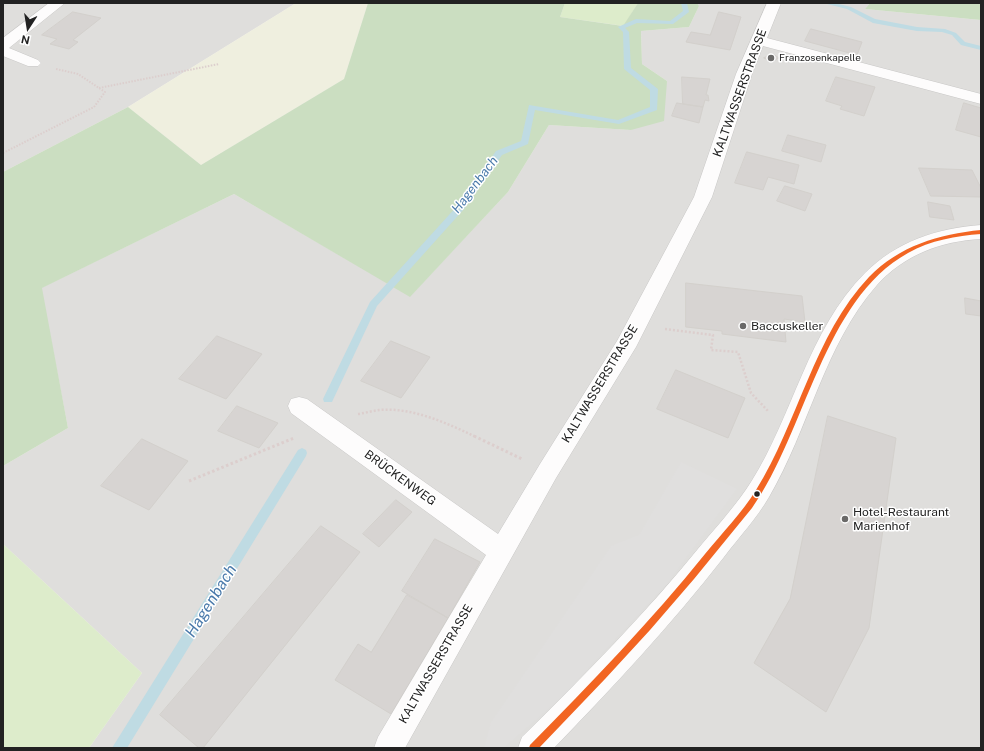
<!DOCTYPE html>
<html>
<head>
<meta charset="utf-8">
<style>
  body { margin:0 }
  #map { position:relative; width:984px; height:751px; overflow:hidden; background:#f0eeeb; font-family:"Public Sans",sans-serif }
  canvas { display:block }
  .frame { position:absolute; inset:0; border:4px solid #222; pointer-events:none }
  .north { position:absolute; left:8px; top:8px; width:40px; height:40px; -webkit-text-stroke:3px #fff; paint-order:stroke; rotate:192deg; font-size:11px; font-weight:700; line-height:16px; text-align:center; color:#222 }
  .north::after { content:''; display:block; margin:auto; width:14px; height:18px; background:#222; clip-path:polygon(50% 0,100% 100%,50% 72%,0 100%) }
</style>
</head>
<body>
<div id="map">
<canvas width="984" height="751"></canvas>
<div class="frame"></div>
<div class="north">N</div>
</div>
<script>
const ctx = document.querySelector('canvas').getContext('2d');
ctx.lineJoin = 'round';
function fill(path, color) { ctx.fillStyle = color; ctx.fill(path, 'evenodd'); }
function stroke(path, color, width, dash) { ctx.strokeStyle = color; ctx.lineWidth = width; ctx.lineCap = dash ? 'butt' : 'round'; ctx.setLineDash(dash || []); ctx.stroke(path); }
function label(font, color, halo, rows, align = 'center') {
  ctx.font = font + ' "Public Sans",sans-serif'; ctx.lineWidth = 3; ctx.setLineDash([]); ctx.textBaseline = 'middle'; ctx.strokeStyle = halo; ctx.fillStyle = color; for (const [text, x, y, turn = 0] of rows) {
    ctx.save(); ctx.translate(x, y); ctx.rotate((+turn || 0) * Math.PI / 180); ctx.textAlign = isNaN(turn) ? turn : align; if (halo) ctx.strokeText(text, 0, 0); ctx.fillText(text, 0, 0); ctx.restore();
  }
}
fill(new Path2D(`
  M3,3h293l-168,104 -125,65z
  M697,3h173l-5,6 116,11v728h-892l53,-75 -139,-129v-78l65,-38 -27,-140 193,-94 176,102 98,-104 41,-67 82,5 36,-49 -25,-17 -1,-33 48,-4 10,-21z`), '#dfdedc');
fill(new Path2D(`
  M296,3h72l-24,76 -143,86 -73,-58z`), '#efefdf');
fill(new Path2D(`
  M565,3h73l-14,23 -64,-9z
  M3,544l139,129 -53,75h-86z`), '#ddeccb');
fill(new Path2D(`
  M368,3h197l-5,14 63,9 15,-23h59l2,3 -10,21 -48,4 1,33 25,17 -3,40 -33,9 -82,-5 -41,67 -98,105 -176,-103 -192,94 26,140 -65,38v-294l125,-65 73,58 143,-86z
  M870,3h111v17l-116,-11z`), '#cbdec1');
fill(new Path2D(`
  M681,462l56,27 -70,95 -106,114 -57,50h-20l7,-26 120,-176 28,-11z`), '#e0dfde');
fill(new Path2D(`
  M681,3h6l2,9 -16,12 -36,-1 -12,5 4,4 2,36 27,21 -1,21 -38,14 -84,-14 -7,34 -26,11 -38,54 -87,97 -45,96h-8l-1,-3 47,-97 88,-97 38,-54 25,-10 8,-36 89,15 32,-13v-17l-26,-21 -1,-37 -5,-5 18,-8 34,2 13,-10z
  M823,3h12l16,4 24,12 42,8 28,2 11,4 9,9 16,4v4l-20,-5 -9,-10 -10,-3 -25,-1 -44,-8 -26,-14z
  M302,448l4,2 1,3 -1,3 -179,292h-15l186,-298z`), '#bfdbe3');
const building = new Path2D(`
  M73,12l28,6 -28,22 5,2 -9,7 -19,-5 7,-5 -15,-4z
  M719,12l22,5 -11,33 -44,-8 5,-10 19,3z
  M811,29l51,13 -5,13 -52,-14z
  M773,54l6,4 -8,4 -7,-4z
  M682,77l28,2 -4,16h2l1,6 -4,-1 -2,7 -20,-3z
  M836,77l39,10 -11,29 -24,-7 2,-3 -16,-5z
  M677,103l26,4 -4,16 -27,-7z
  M964,103l17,5v29l-25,-7z
  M788,135l38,10 -5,17 -39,-11z
  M747,152l52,13 -5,19 -26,-7 -5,13 -28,-7z
  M919,168l53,2 9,18v9l-50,-1z
  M785,186l27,8 -7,17 -28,-10z
  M928,202l22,4 4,14 -24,-3z
  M686,283l116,13 3,26 -21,-3 2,23 -64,-8v-3l-36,-4z
  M965,298l16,3v15l-15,-2z
  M217,336l45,18 -36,45 -47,-20z
  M391,341l39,16 -29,41 -40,-17z
  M676,370l69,28 -17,40 -71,-29z
  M237,406l41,17 -19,25 -41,-17z
  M828,416l68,22 -27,190 -43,84 -72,-49 36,-64z
  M142,439l46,22 -39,49 -48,-24z
  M396,500l16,12 -33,35 -16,-13z
  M321,526l39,26 -157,196h-4l-39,-33z
  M435,539l45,23 -32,56 -46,-27z
  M407,595l41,23 -57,96 -56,-34 23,-36 13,8z`);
fill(building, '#d7d4d2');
stroke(building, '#d3d0cc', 1);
const minor = new Path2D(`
  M49,3h16l-56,45 29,12 3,3 -3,3h-10l-25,-10v-18z
  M767,3h14l-14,35 214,56v10l-218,-58 -11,28 -40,123 -76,150 -80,131 -151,270h-31l4,-11 108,-182 -195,-142 -3,-7 3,-7 8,-2 8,2 191,135 42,-70 77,-123 77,-144 42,-123z
  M981,225v14c-40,2 -77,16 -104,46 -53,60 -68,144 -108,212 -12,21 -30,40 -45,60 -53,68 -111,130 -170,191h-36l4,-11c63,-62 125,-125 180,-193 17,-20 35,-40 49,-62 42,-66 57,-152 114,-209 31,-31 72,-45 116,-48z`);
stroke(minor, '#c9c8c7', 1);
stroke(new Path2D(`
  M99,88l120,-24
  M3,153l91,-46 11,-15 -27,-18 -22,-5`), '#dccecd', 2, [1.5, 1.5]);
stroke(new Path2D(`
  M665,329l48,6 -2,15 27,2 13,41 17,18
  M358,414c7,-1 14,-3 21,-4 33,-3 68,13 97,27`), '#dccecd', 2.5, [2, 2]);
stroke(new Path2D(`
  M474,436l48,23
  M189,481l105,-43`), '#dccecd', 3, [2.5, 2.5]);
fill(minor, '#fdfcfc');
fill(new Path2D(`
  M981,230v4c-25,2 -50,6 -73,19 -85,47 -102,179 -156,255l-58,71 -44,51 -45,49 -66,69h-10l1,-3c61,-62 121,-124 175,-191 17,-21 37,-41 51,-64 42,-67 58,-155 113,-213 30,-31 70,-43 112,-47z`), '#f26522');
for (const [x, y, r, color] of [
  [771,58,4,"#6a6968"],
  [743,326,4,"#6a6968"],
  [757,494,3.5,"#222"],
  [845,519,4,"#6a6968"]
]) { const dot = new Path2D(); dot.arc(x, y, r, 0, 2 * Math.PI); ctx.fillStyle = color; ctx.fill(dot); stroke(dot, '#fff', 1.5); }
label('10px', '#222', '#fff', [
  ["Franzosenkapelle",779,58]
], 'left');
label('12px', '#222', '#fff', [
  ["KALTWASSERSTRASSE",740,93,-70],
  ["KALTWASSERSTRASSE",600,384,-59],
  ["BRÜCKENWEG",400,478,36],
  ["KALTWASSERSTRASSE",436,664,-60]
]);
label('12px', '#222', '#fff', [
  ["Baccuskeller",751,326],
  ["Hotel-Restaurant",853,512],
  ["Marienhof",853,526]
], 'left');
label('italic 13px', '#4a7aab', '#fff', [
  ["Hagenbach",475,185,-53]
]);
label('italic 16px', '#4a7aab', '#fff', [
  ["Hagenbach",211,601,-58]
]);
</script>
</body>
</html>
